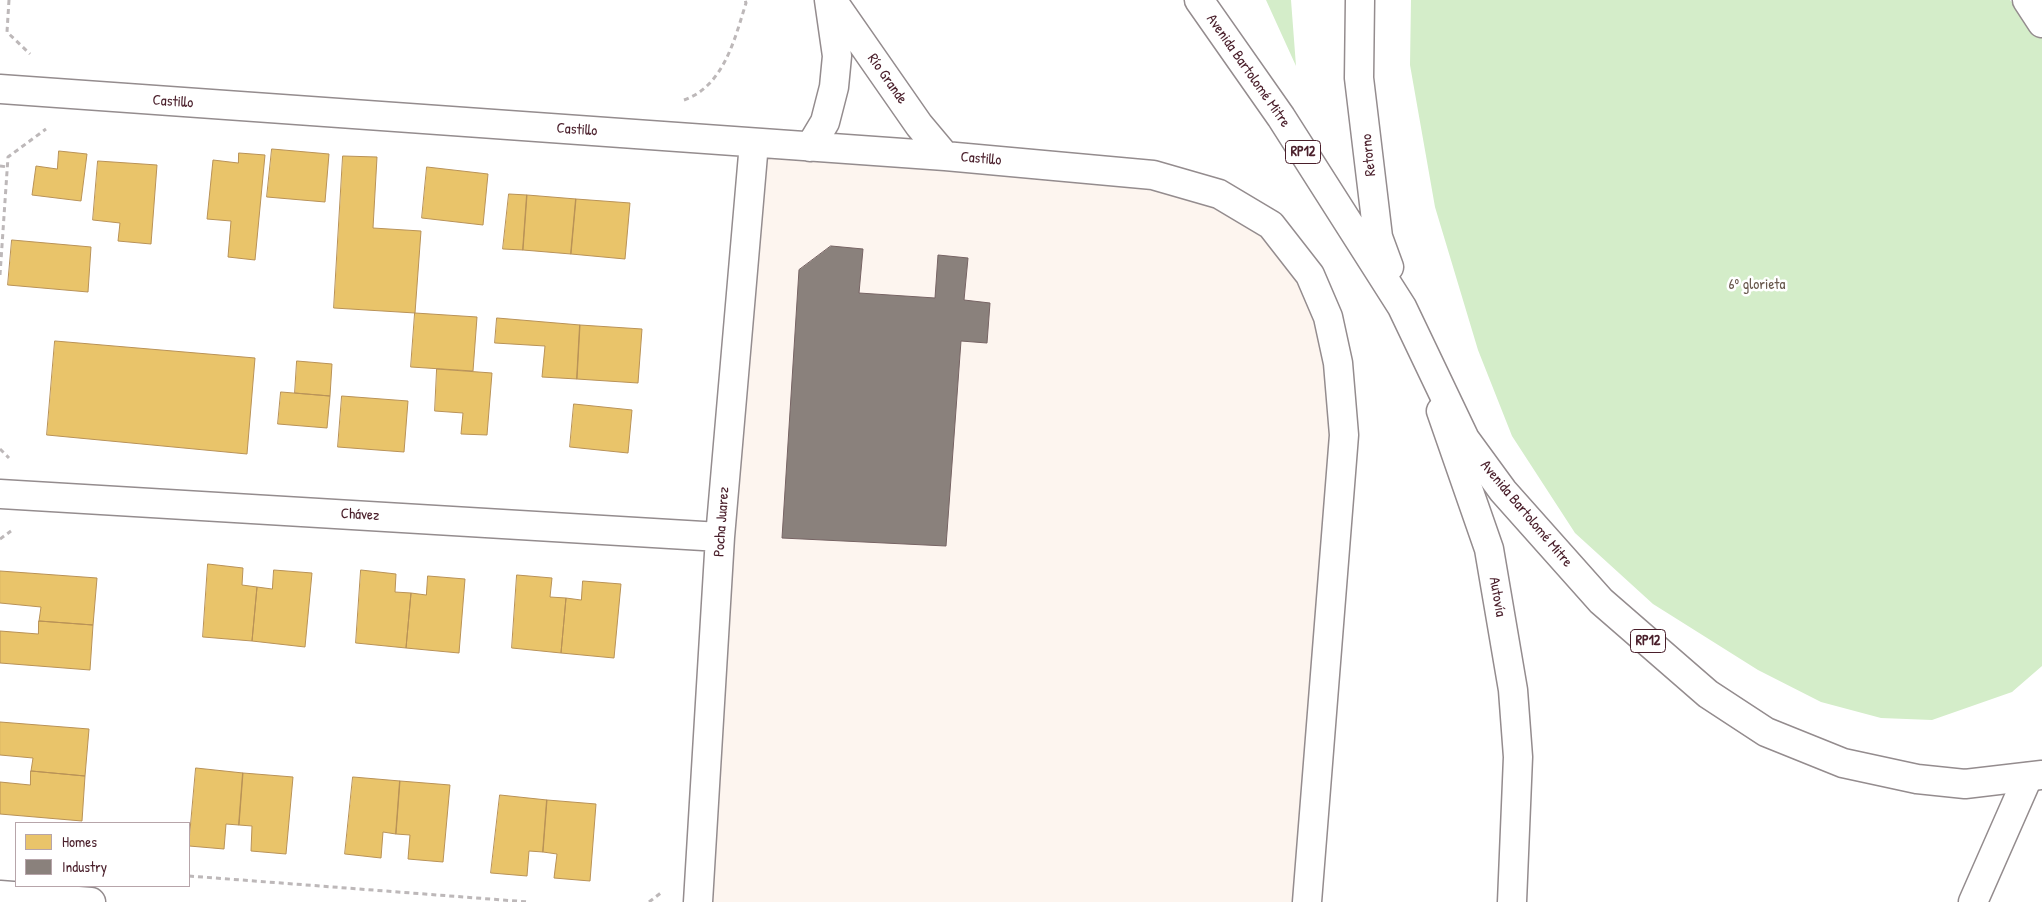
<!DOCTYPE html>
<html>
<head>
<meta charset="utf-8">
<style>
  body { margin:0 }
  #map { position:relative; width:2042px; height:902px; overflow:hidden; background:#fff; font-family:"Patrick Hand",sans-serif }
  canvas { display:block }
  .legend { position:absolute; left:15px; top:822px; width:175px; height:65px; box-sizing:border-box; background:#fff; border:1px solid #b7a5aa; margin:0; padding:6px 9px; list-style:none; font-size:15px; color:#4a1f2b }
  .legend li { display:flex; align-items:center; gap:10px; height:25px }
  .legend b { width:25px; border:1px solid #b7a5aa }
</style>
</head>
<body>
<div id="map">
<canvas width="2042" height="902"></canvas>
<ul class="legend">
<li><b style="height:14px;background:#e9c46a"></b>Homes</li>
<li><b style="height:14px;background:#8a817c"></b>Industry</li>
</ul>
</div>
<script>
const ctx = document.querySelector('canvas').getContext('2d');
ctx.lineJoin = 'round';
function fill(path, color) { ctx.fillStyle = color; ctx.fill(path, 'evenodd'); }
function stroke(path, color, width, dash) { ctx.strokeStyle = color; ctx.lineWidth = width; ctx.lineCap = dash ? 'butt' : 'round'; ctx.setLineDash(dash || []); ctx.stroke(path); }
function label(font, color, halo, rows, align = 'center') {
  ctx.font = font + ' "Patrick Hand",sans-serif'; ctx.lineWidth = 5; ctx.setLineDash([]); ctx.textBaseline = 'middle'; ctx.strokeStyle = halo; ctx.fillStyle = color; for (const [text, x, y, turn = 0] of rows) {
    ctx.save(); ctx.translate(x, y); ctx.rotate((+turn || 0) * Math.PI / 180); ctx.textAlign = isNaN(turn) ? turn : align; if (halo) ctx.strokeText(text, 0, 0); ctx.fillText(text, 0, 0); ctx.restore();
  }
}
fill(new Path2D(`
  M754,143l399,32 118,50 67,138 -31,539h-609z`), '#fdf5ef');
fill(new Path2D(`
  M1266,0h25l5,66z
  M1411,0h599l32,34v632l-30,26 -80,28 -51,-2 -60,-16 -63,-32 -105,-66 -78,-71 -63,-97 -34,-86 -43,-143 -25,-142z`), '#d4edc9');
const homes = new Path2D(`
  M272,149l57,5 -4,48 -58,-5z
  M59,151l28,3 -6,47 -49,-6 4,-29 21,3z
  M239,153l26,2 -10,105 -27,-3 3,-36 -24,-2 6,-59 25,3z
  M343,156l34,1 -4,71 48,3 -6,82 -81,-5z
  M98,161l59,4 -6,79 -33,-3 2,-18 -27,-3z
  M427,167l61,7 -5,51 -61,-7z
  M509,194l18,1 -4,55 -20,-1z
  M527,195l49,4 -5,55 -48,-4z
  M576,199l54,4 -5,56 -54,-5z
  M12,240l79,7 -3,45 -80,-7z
  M415,313l62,4 -4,54 -62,-4z
  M497,318l83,7 -3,54 -35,-2 3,-31 -50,-3z
  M580,325l62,4 -4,54 -61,-4z
  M55,341l200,17 -8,96 -200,-19z
  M297,361l35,3 -2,32 -35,-3z
  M437,369l55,4 -5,62 -26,-1 2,-21 -28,-2z
  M281,392l49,4 -3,32 -49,-4z
  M342,396l66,5 -4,51 -66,-5z
  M574,404l58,6 -4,43 -58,-6z
  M208,564l35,4 -1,17 15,2 -5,54 -49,-4z
  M274,570l38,3 -7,74 -53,-6 5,-54 15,2z
  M361,570l35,4 -1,18 16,1 -5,55 -50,-5z
  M0,571l97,7 -4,47 -54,-4 2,-14 -41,-4z
  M517,575l35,3 -2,19 16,1 -5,55 -49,-5z
  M428,576l37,3 -6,74 -53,-5 5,-55 15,2z
  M583,581l38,3 -7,74 -53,-5 5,-55 15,2z
  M39,621l54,4 -3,45 -90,-7v-32l38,3z
  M0,722l89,7 -4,47 -54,-5 2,-13 -33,-3z
  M196,768l47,5 -4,52 -13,-1 -2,25 -35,-3z
  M31,771l54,5 -3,45 -82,-7v-32l30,3z
  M243,773l50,4 -7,77 -35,-3 1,-25 -13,-1z
  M353,777l47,4 -4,53 -13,-2 -2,26 -36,-4z
  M400,781l50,4 -7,77 -35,-3 2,-24 -14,-1z
  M500,795l47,5 -4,52 -14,-1 -2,25 -36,-3z
  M547,800l49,4 -6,77 -36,-3 3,-24 -14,-2z`);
fill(homes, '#e9c46a');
stroke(homes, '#b99257', 1);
const industry = new Path2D(`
  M831,246l32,3 -4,44 76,5 3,-43 30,3 -4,42 26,3 -3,40 -26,-2 -15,205 -164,-8 17,-268z`);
fill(industry, '#8a817c');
stroke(industry, '#776464', 1);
const minor = new Path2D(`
  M832,0l87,125 26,31
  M0,89l945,67 208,19 66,19 52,31 39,50 18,42 10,46 6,72 -37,467
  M810,147l15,-25 9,-35 3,-31 -8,-56
  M0,494l720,43
  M0,895l91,7
  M698,902l22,-365 34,-394`);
const tertiary = new Path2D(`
  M1441,411l48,138 24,141 5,67 -6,145
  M1973,902l55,-125`);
const primary = new Path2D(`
  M1199,0l82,117 121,190 63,132 38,52 98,110 107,93 58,38 77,31 74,16 48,5 77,-9
  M1360,0l-1,78 19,159 11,30
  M2027,0l15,23`);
stroke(minor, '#948c8e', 31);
stroke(tertiary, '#948c8e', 31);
stroke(primary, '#948c8e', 31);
stroke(new Path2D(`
  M9,0l-2,32 23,22
  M684,100c40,-14 51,-62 62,-97l-1,-3
  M0,166l8,1
  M0,275l8,-118 38,-28
  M0,449l9,9
  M0,539l11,-8
  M189,876l340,26
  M649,902l13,-10`), '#bdb8b9', 3, [5, 4]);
stroke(minor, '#fff', 28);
stroke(tertiary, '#fff', 28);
stroke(primary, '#fff', 28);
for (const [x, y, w] of [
  [1303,152,35],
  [1648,641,35]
]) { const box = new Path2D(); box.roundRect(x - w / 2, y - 11.5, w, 23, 4); ctx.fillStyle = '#fff'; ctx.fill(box); stroke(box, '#4a1f2b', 1); }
label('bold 14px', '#4a1f2b', null, [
  ["RP12",1303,152],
  ["RP12",1648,641]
]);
label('15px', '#4a1f2b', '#fff', [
  ["Avenida Bartolomé Mitre",1248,71,55],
  ["Río Grande",887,79,55],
  ["Castillo",173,102,4],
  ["Castillo",577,130,4],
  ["Retorno",1369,155,-96],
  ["Castillo",981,159,5],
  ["Avenida Bartolomé Mitre",1526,514,50],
  ["Chávez",360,515,3],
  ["Pocha Juarez",722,522,-86],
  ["Autovía",1497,597,80]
]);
label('15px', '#69584d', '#fff', [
  ["6º glorieta",1757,285]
]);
</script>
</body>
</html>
